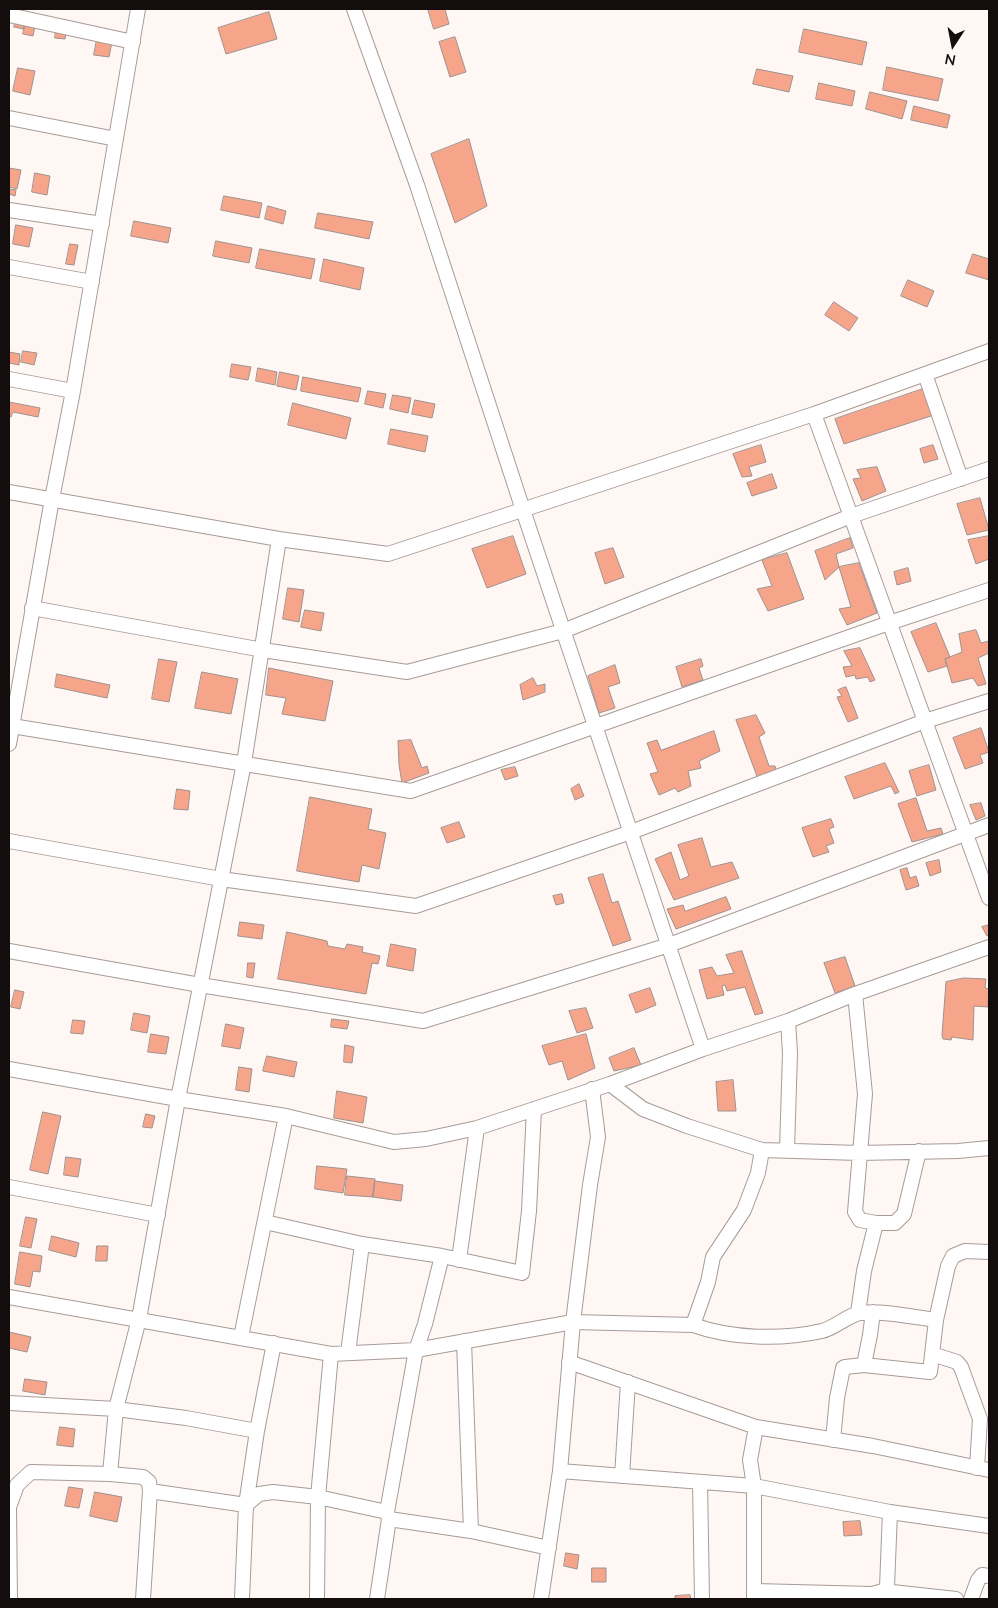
<!DOCTYPE html>
<html>
<head>
<meta charset="utf-8">
<style>
  body { margin:0 }
  #map { position:relative; width:998px; height:1608px; overflow:hidden; background:#fff7f4; font-family:Lato,sans-serif }
  canvas { display:block }
  .frame { position:absolute; inset:0; border:10px solid #130e0d; pointer-events:none }
  .north { position:absolute; left:928px; top:20px; width:50px; height:50px; -webkit-text-stroke:4px #fff7f4; paint-order:stroke; rotate:191deg; font-size:14px; font-weight:700; line-height:20px; text-align:center; color:#130e0d }
  .north::after { content:''; display:block; margin:auto; width:18px; height:22px; background:#130e0d; clip-path:polygon(50% 0,100% 100%,50% 72%,0 100%) }
</style>
</head>
<body>
<div id="map">
<canvas width="998" height="1608"></canvas>
<div class="frame"></div>
<div class="north">N</div>
</div>
<script>
const ctx = document.querySelector('canvas').getContext('2d');
ctx.lineJoin = 'round';
function fill(path, color) { ctx.fillStyle = color; ctx.fill(path, 'evenodd'); }
function stroke(path, color, width, dash) { ctx.strokeStyle = color; ctx.lineWidth = width; ctx.lineCap = dash ? 'butt' : 'round'; ctx.setLineDash(dash || []); ctx.stroke(path); }
const building = new Path2D(`
  M428,9h17l4,15 -15,5z
  M269,12l8,27 -51,15 -8,-26z
  M15,22l10,1 -1,6 -10,-2z
  M25,24l10,2 -2,10 -10,-2z
  M804,29l63,13 -5,23 -63,-13z
  M56,30l10,2 -1,7 -10,-1z
  M455,37l11,35 -16,5 -11,-35z
  M97,39l15,3 -3,15 -15,-2z
  M887,67l56,12 -5,22 -55,-11z
  M18,68l17,3 -5,24 -17,-4z
  M757,69l36,7 -4,16 -36,-8z
  M819,83l36,8 -3,15 -36,-7z
  M870,92l37,9 -5,18 -36,-10z
  M914,106l36,9 -3,13 -36,-8z
  M469,139l18,67 -32,17 -24,-69z
  M9,168l12,2 -4,19 -8,-2z
  M35,173l15,3 -3,19 -15,-3z
  M9,189l7,1 -1,6 -6,-2z
  M224,196l38,7 -3,15 -38,-8z
  M268,206l18,5 -3,13 -18,-5z
  M318,213l55,9 -4,17 -54,-11z
  M134,221l37,7 -3,15 -37,-7z
  M16,225l17,3 -4,19 -16,-3z
  M216,241l36,7 -3,15 -36,-7z
  M70,244l8,1 -4,20 -8,-1z
  M260,249l55,10 -4,20 -55,-11z
  M973,254l16,5v21l-23,-7z
  M324,259l40,9 -4,22 -40,-9z
  M908,280l26,11 -7,16 -26,-11z
  M834,302l24,16 -9,13 -24,-16z
  M23,351l14,2 -3,12 -13,-3z
  M9,352l11,2 -1,11 -10,-2z
  M232,364l19,3 -3,13 -18,-3z
  M258,368l19,4 -2,13 -19,-4z
  M280,372l19,4 -3,14 -19,-4z
  M303,377l58,11 -3,14 -57,-11z
  M923,389l11,26 -90,29 -9,-25z
  M368,391l18,3 -3,14 -18,-4z
  M393,395l18,3 -3,15 -18,-4z
  M415,400l20,4 -3,14 -20,-4z
  M9,402l31,6 -2,9 -25,-5 -2,5 -2,-1z
  M293,403l58,15 -5,21 -58,-14z
  M391,429l37,7 -3,16 -37,-8z
  M761,445l5,17 -17,5 3,9 -10,1 -9,-23z
  M933,445l5,14 -14,4 -4,-14z
  M877,467l9,24 -24,10 -9,-22 8,-1 -4,-8z
  M772,474l5,14 -25,8 -5,-13z
  M980,498l9,32 -22,5 -10,-31z
  M513,536l13,38 -39,14 -15,-39z
  M989,536v23l-13,5 -8,-24z
  M850,538l3,10 -17,6 3,13 -14,13 -10,-29z
  M613,548l11,29 -19,7 -10,-31z
  M787,553l17,46 -36,12 -11,-22 15,-3 -10,-26z
  M859,563l18,50 -30,12 -8,-16 12,-2 -12,-40z
  M908,568l3,13 -14,4 -3,-13z
  M288,588l16,2 -5,32 -16,-3z
  M305,610l19,3 -3,18 -20,-4z
  M936,623l14,34 -5,2 2,7 -19,6 -17,-40z
  M976,630l5,13 8,-2v12l-11,5 8,26 -8,2 -5,-8 -21,5 -7,-24 17,-7 -3,-18z
  M860,648l15,32 -5,2 -2,-5 -12,2 -1,-4 -9,2 -3,-10 9,-1 -8,-15z
  M159,659l18,3 -8,40 -17,-3z
  M701,659l2,7 -4,2 4,12 -21,7 -6,-20z
  M615,665l5,18 -12,4 7,21 -16,5 -11,-37z
  M269,668l64,13 -8,40 -43,-7 4,-16 -20,-3z
  M202,672l36,7 -7,35 -36,-6z
  M57,674l53,11 -3,13 -52,-11z
  M533,678l4,8 8,-2v8l-22,8 -3,-15z
  M846,687l12,31 -10,4 -11,-25 5,-1 -4,-6z
  M756,715l9,18 -6,4 10,29h6l2,7 -19,6 -22,-59z
  M981,728l8,24 -9,3 3,8 -18,6 -12,-31z
  M714,731l6,20 -21,10 2,7 -13,3 3,15 -13,6 -3,-4 -16,7 -9,-21 8,-2 -11,-29 10,-3 4,10z
  M411,740l11,28 5,-2 2,7 -27,10 -3,-18 -1,-24z
  M885,763l14,29 -4,2 -4,-8 -37,13 -9,-22z
  M929,765l7,25 -19,6 -8,-25z
  M515,767l3,9 -13,4 -4,-10z
  M579,784l5,12 -9,4 -4,-11z
  M177,789l13,2 -2,19 -14,-1z
  M310,797l62,12 -4,20 18,4 -7,36 -17,-4 -3,17 -62,-11z
  M916,798l11,33 14,-3 2,6 -31,8 -14,-38z
  M981,803l4,13 -9,4 -6,-15z
  M831,819l3,8 -5,2 5,14 -8,3 3,6 -16,5 -11,-29z
  M459,822l6,15 -18,6 -6,-15z
  M702,838l9,29 21,-5 7,16 -65,22 -19,-41 16,-7 9,28 9,-4 -11,-31z
  M939,860l2,12 -11,4 -4,-13z
  M907,868l3,10 6,-2 3,10 -13,4 -6,-20z
  M603,874l9,29 6,-2 13,39 -18,6 -25,-68z
  M562,894l2,9 -8,2 -3,-9z
  M726,897l5,12 -55,20 -9,-20 16,-4 2,6z
  M240,922l24,3 -2,14 -24,-3z
  M989,925v10l-2,1 -5,-9z
  M287,932l40,9 1,5 17,3 2,-5 16,3 -1,5 18,4 -2,8 -6,-1 -6,31 -88,-15z
  M391,944l25,5 -3,22 -26,-5z
  M742,951l21,62 -8,2 -10,-28 -18,4 -2,-6 -3,1 2,9 -17,4 -8,-29 13,-3 5,9 17,-3 -8,-18z
  M845,957l10,29 -20,7 -11,-30z
  M248,963h7l-2,15 -6,-1z
  M964,978l22,1 -1,9 4,1 -1,18 -14,-1 -1,34 -21,-3 -1,3 -8,-1 -1,-4 4,-53z
  M650,988l6,17 -20,8 -7,-18z
  M15,990l9,2 -4,17 -9,-2z
  M586,1008l7,20 -16,5 -8,-22z
  M134,1013l16,3 -3,17 -16,-3z
  M332,1019l17,2 -2,8 -16,-2z
  M73,1020l12,1 -2,13 -12,-1z
  M226,1024l18,4 -4,21 -18,-3z
  M151,1034l18,3 -3,17 -18,-2z
  M586,1034l9,34 -27,12 -6,-19 -13,4 -7,-19z
  M345,1045l9,2 -2,16 -8,-1z
  M634,1048l7,17 -27,6 -5,-13z
  M267,1056l30,6 -3,15 -31,-6z
  M239,1067l13,2 -3,23 -13,-2z
  M733,1080l3,31h-18l-2,-29z
  M337,1091l30,6 -4,26 -29,-5z
  M43,1112l18,4 -13,58 -18,-4z
  M146,1114l9,2 -3,12 -9,-1z
  M66,1157l15,2 -3,18 -14,-2z
  M317,1166l30,3 -4,24 -28,-4z
  M347,1176l28,3 -2,18 -28,-2z
  M375,1181l28,4 -2,16 -28,-4z
  M26,1217l11,2 -6,29 -11,-2z
  M52,1236l27,7 -3,14 -27,-7z
  M97,1246h11l-1,15h-11z
  M20,1252l22,4 -2,16 -7,-1 -3,16 -15,-3z
  M9,1332l22,5 -4,15 -18,-4z
  M25,1379l22,3 -2,13 -22,-4z
  M60,1427l15,2 -2,18 -16,-2z
  M69,1487l14,2 -4,19 -14,-2z
  M95,1492l27,5 -5,25 -27,-6z
  M860,1521l2,14 -18,1 -1,-14z
  M566,1553l13,2 -2,14 -13,-3z
  M592,1568h14v14h-14z
  M690,1595l1,4h-16v-3z`);
fill(building, '#f6a58b');
stroke(building, '#9e928e', 1);
const minor = new Path2D(`
  M354,9l63,176 106,325 180,539
  M9,15l124,27
  M9,118l107,21
  M9,210l93,14
  M9,267l83,15
  M925,374l36,105
  M9,379l64,12
  M814,414l175,484
  M9,492l270,47 109,15 426,-140 175,-63
  M32,608l231,42 144,22 156,-41 288,-115 138,-47
  M12,726l399,65 478,-168 100,-33
  M9,744l43,-245 21,-108 65,-382
  M9,841l212,38 195,27 215,-74 294,-111 64,-20
  M9,951l191,34 223,36 246,-76 320,-120
  M855,994l10,100 -10,118 5,8 16,3
  M9,1069l169,30 108,17 108,26 32,-3 51,-11 133,-44 93,-35 85,-28 67,-27 134,-47
  M610,1084l33,25 44,17 75,24 97,3 99,-2 31,-3
  M787,1150l3,-97 -2,-32
  M9,1187l149,28
  M265,1222l97,22 80,12 80,17 7,-62 5,-102
  M459,1260l18,-132
  M9,1297l322,57 85,-4 157,-28 120,3c39,14 88,15 129,6 13,-3 26,-16 38,-18 21,-3 54,4 76,7
  M858,1313l6,-42 12,-48h19l9,-9 15,-63
  M693,1325l15,-43 5,-25 31,-47 14,-37 4,-23
  M241,1337l45,-221
  M464,1341l7,190
  M348,1353l14,-109
  M932,1354l25,8 4,5 19,52 -3,49
  M569,1362l187,65 117,19 116,24
  M864,1365l66,7 6,-52 12,-54 5,-10 12,-5 24,1
  M9,1403l107,6 70,9 71,13 -11,74 -4,94
  M257,1431l17,-88
  M833,1440l4,-42 6,-30 2,-1 19,-2 6,-30 3,-23
  M560,1471l194,15 136,26
  M110,1474l33,3 6,5 1,9
  M622,1476l6,-94
  M700,1482l2,117
  M389,1519l82,12 78,17
  M755,1591l117,3
  M883,1591l73,8
  M10,1599l-1,-92 8,-22 14,-13 79,2 6,-65 23,-90 39,-220 66,-336 35,-224
  M143,1599l7,-108 96,14 13,-11 14,-2 45,5 69,15
  M317,1599l1,-102 13,-143
  M377,1599l12,-80 -2,-7 29,-162 9,-26 17,-68
  M541,1599l19,-128 13,-149 17,-137 8,-48 -6,-48
  M754,1599v-113l-4,-26 6,-33
  M871,1599l1,-5 11,-3 4,-4 3,-75 99,14
  M971,1599l7,-19 4,-5 7,1`);
stroke(minor, '#a89b97', 16);
stroke(minor, '#fff', 14);
</script>
</body>
</html>
